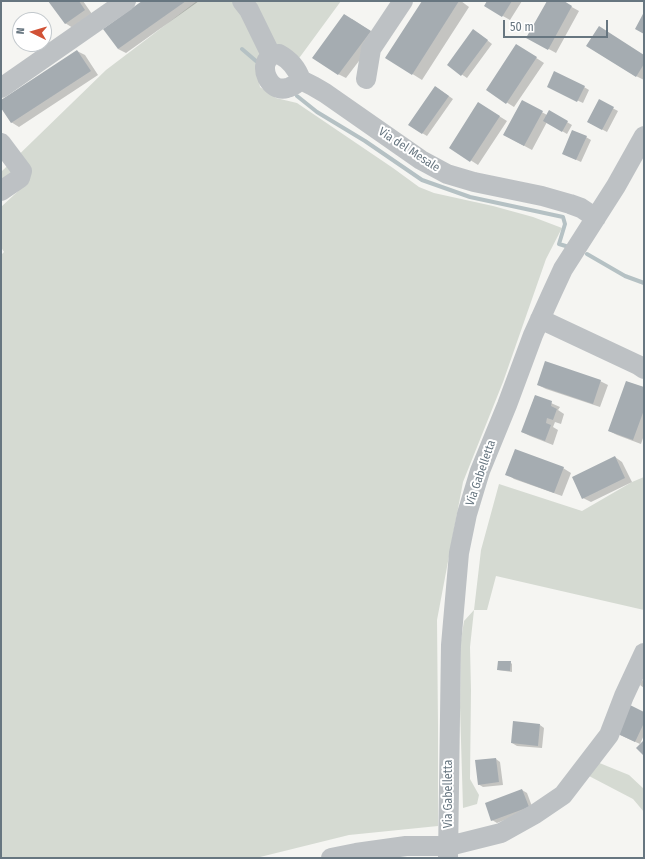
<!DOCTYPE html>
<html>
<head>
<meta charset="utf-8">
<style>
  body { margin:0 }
  #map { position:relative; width:645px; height:859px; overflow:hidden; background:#f5f5f2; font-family:"Fira Sans Condensed",sans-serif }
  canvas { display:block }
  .frame { position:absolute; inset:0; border:2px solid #677680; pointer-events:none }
  .north { position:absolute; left:12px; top:12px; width:40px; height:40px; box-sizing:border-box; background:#fff; border:1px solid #c2c8cc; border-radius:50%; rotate:275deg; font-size:11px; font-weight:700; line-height:16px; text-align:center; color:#677680 }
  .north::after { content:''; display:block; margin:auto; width:14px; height:18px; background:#d15236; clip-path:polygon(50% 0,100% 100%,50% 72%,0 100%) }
  .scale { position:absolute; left:503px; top:20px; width:105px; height:18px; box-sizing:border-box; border:2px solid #677680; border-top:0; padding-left:5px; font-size:12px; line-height:14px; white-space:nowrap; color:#677680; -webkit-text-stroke:3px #fff; paint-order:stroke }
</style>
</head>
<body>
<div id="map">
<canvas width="645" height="859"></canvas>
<div class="frame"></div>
<div class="north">N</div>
<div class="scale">50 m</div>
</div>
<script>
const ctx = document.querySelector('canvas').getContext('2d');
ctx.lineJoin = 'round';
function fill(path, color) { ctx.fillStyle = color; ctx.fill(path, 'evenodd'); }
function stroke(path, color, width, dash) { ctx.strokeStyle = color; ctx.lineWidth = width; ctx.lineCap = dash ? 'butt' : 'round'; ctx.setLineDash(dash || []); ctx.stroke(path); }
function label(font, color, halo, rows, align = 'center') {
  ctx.font = font + ' "Fira Sans Condensed",sans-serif'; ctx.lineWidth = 4; ctx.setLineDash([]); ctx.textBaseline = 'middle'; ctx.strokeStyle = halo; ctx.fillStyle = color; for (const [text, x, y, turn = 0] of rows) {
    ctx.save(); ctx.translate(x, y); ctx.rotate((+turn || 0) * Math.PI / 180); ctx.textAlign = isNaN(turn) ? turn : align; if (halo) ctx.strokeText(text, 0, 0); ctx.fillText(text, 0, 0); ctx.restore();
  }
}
fill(new Path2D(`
  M197,1h144l-44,60 -20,-14 -20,23 3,17 16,11 21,5 96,65 26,19 15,6 59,13 40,11 29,11 -16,31 -43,123 -40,100 -26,138 1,106v100l-89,9 -93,23h-255v-603l3,-3 -3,-5v-40l28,-26 -28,3v-12l105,-102z
  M644,477v133l-148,-34 -9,34h-13l-4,37 1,43 -1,89 9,16 -2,9 -14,4 -3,-101 1,-67 3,-19 10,-11 7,-60 18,-66 83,27 50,-29z
  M597,762l32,13 15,14v23l-11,-13 -44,-23z`), '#d5dad2');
fill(new Path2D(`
  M49,1h34l9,13 -19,14 -8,-5z
  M144,1h55l-73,52 -8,-4z
  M423,1h38l8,6 -47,73 -35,-22z
  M488,1h34l-12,19 -25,-14z
  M548,1h13l18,10 -23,42 -29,-16z
  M352,19l26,17 -32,42 -8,-4z
  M478,33l14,11 -25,34 -19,-13z
  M524,50l20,13 -30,44 -27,-17z
  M77,51l8,4 13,20 -79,52 -8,-5 -10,-15v-6z
  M644,55v25l-8,-4z
  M436,87l17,12 -26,37 -5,-3z
  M584,87l5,3 -6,13 -30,-14z
  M522,101l25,14 3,-3 22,13 -5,9 -20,-12 -15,28 -28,-15z
  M599,101l19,10 -11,21 -19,-10z
  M486,108l21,13 -29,44 -28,-18z
  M586,137l5,3 -10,22 -13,-6z
  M600,381l8,4 -8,22 -54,-18 -8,-4z
  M644,389v46l-3,9 -24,-9 -8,-4z
  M535,396l25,11 -2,3 6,4 -3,10 -6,-2 -2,5 5,3 -5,15 -23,-9 -8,-4z
  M615,457l7,5 10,20 -41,20 -8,-4z
  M563,468l8,5 -9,23 -48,-17 -7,-5z
  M510,662l2,2v8l-14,-2z
  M642,680l2,1v7l-4,-3z
  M644,713v22l-4,9 -20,-9z
  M540,725l4,3 -2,20 -25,-2 -5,-3z
  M496,759l4,3 3,23 -20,2 -5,-3z
  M522,790l5,3 6,16 -36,14 -5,-3z`), '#0003');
stroke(new Path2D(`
  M242,49l14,12
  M297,96l20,16 48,29 57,39 48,17 93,20 2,7 -6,20 10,3
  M587,254l38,22 19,7`), '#b5c1c4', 4);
fill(new Path2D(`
  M48,1h31l6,9 -20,14z
  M142,1h44l-68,48 -15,-20z
  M422,1h37l-47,74 -27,-17z
  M487,1h25l-10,16 -18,-11z
  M547,1h17l8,5 -24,44 -22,-12z
  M644,12v22l-9,-5z
  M344,14l27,17 -33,44 -26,-17z
  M599,26l45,29v9l-8,13 -50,-31z
  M473,29l15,11 -27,36 -14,-11z
  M516,44l21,13 -31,47 -20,-14z
  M77,50l14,21 -80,52 -10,-15v-8z
  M554,71l31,15 -8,16 -30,-15z
  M435,86l14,10 -27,38 -14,-9z
  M599,99l15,8 -12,23 -15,-8z
  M522,100l21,11 -19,35 -21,-11z
  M478,102l22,14 -30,46 -21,-14z
  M549,110l19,11 -6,11 -19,-11z
  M572,130l15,6 -11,24 -14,-6z
  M545,361l56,19 -8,24 -56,-19z
  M626,381l18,6v23l-11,30 -25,-9z
  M535,395l17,6 -1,5 6,3 -4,11 -6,-2 -1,5 5,2 -6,16 -24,-9z
  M515,449l49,18 -10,26 -49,-18z
  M615,456l10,22 -43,21 -10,-22z
  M498,661h13l-1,10 -13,-1z
  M628,704l16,8v11l-9,19 -21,-10z
  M513,721l27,3 -2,22 -27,-3z
  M644,740v16l-8,-8z
  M496,758l3,24 -21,3 -3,-25z
  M522,789l7,18 -38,14 -6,-18z`), '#a5acb1');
stroke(new Path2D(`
  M242,1l7,9 22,45
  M366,79l5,-30 32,-48
  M301,80c-4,3 -8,7 -14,8 -18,5 -29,-22 -17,-31 2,-2 6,-3 9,-3 11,6 18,14 22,26l12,6 12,7 96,67 26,14 27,8 68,14 28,8 11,4 15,10
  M1,88l125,-87
  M1,143l21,28 -2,7 -19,13
  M540,319l98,46 6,4
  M331,858l25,-5 50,-7h43l52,-13 34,-19 28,-19 46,-60 15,-39 20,-43
  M448,858l3,-213 8,-92 8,-39 13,-43 27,-66 26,-70 18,-40 12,-26 53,-83 28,-50`), '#bdc1c4', 20);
label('12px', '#677680', '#fff', [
  ["Via del Mesale",409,150,33],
  ["Via Gabelletta",481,473,-71],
  ["Via Gabelletta",449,794,-90]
]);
</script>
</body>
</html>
